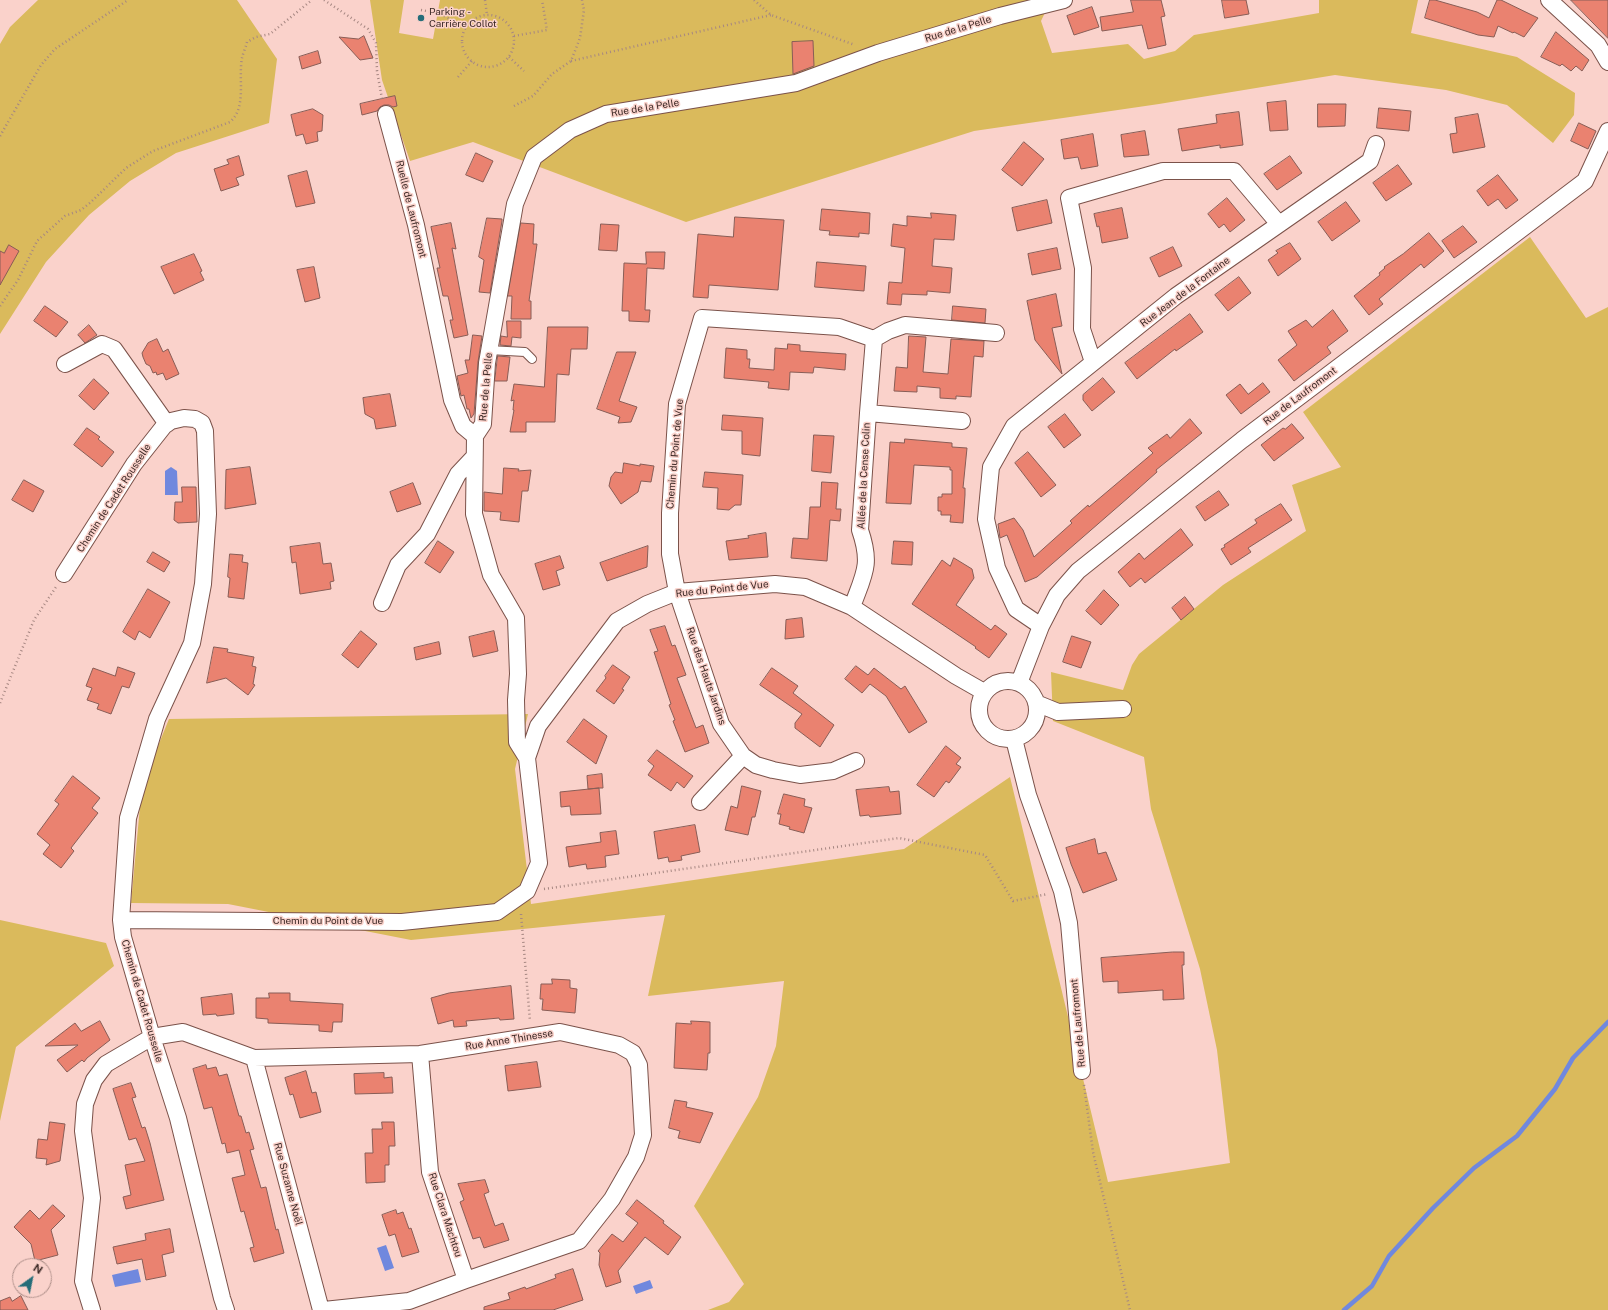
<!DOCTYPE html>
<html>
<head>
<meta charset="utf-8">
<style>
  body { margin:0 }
  #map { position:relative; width:1608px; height:1310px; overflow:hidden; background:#fad2cb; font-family:"Public Sans",sans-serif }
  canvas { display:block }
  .north { position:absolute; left:12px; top:1258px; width:40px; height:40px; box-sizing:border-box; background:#fad2cb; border:1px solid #ae8f89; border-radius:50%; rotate:33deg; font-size:11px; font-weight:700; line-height:16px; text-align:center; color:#3d2a27 }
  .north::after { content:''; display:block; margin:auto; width:14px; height:18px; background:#256d79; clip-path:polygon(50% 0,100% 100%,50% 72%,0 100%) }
</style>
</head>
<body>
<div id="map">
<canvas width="1608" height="1310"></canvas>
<div class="north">N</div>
</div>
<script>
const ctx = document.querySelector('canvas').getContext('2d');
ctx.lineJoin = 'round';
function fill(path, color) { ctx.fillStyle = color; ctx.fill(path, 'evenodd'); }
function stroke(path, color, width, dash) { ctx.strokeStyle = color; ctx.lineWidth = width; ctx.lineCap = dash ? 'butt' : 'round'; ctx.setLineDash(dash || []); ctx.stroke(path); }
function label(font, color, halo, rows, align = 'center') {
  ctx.font = font + ' "Public Sans",sans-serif'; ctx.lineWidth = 3; ctx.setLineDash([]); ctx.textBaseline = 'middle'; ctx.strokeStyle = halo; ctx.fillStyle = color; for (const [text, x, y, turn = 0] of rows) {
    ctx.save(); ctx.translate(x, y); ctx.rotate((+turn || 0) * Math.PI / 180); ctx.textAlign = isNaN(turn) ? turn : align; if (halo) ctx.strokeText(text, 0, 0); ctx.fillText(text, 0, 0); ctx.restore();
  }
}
fill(new Path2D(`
  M38,0h199l40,59 -8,64 -93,30 -46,28 -41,34 -43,47 -46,72v-290l10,-17z
  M370,0h34l-5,33 34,6 7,-39h611l-10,21 11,32 76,-9 16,15 31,-8 19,-16 125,-22v-13h99l-7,33 106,24 58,36 -1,22 -21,28 -46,-38 -61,-15 -111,-15 -176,29 -185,27 -288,91 -213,-80 -63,19 -28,-81z
  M1530,237l56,81 22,-11v1003h-900l21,-8 15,-18 -50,-78 64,-109 18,-51 8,-65 -136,15 17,-81 -254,25 -183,-36 -97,-1 11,-118 27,-66 359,-5 -13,55 16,135 373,-55 106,-72 98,405 122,-19 -13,-113 -17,-81 -49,-160 -7,-52 -91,-36 -2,-49 72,18 9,-25 7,-11 84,-69 83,-54 -14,-46 49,-18 -38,-55z
  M0,920l106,23 8,23 -98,81 -16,74z`), '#daba5c');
fill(new Path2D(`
  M171,467l6,4 1,24h-13v-24z
  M386,1245l8,23 -9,3 -8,-23z
  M138,1269l3,13 -26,5 -3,-12z
  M650,1280l3,8 -17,6 -3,-8z`), '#7088de');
stroke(new Path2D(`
  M1344,1310l28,-24 17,-30 44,-48 41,-40 43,-32 38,-47 18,-31 35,-36`), '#7088de', 4.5);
const building = new Path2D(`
  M1131,0h30l4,16 -4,1 5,28 -18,4 -6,-24 -40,6 -2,-14 33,-5z
  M1222,0h24l3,14 -24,4z
  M1430,0h5l42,12 12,6 8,-18h4l37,18 -14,19 -10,-5 -1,1 -15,-7 -4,11 -16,-2 -53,-17z
  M1571,0h37v38z
  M1092,7l7,20 -25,8 -7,-19z
  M1556,32l33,28 -7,11 -6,-5 -5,5 -9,-7 -2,2 -19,-9z
  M364,36l9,22 -13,2 -21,-23 19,2z
  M813,41l1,25 -21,8 -1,-32z
  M318,51l3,12 -19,6 -3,-12z
  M395,96l2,10 -4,1 -4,-2h-5l-4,2 -3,4 -15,4 -2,-11z
  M1286,101l2,29 -18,1 -3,-28z
  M1318,104h28l-1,22 -27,1z
  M1379,108l32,3 -2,20 -32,-3z
  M313,109l10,6 -1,16 -5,1 1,9 -12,3 -3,-10 -7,2 -5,-21z
  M1239,112l4,33 -23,3v-3l-38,6 -4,-22 39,-6 -1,-8z
  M1478,114l7,33 -32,6 -3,-19 7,-1 -2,-15z
  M1579,123l17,8 -8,18 -17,-8z
  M1145,131l4,24 -25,2 -3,-22z
  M1093,134l5,32 -17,3 -3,-12 -14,2 -3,-19z
  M1024,142l20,17 -22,27 -20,-16z
  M476,153l17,8 -10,21 -17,-7z
  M239,156l5,19 -8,3 3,7 -18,6 -7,-22 15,-5 -2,-4z
  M1290,156l12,17 -25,17 -13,-16z
  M1398,165l14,19 -26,17 -13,-18z
  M307,171l8,32 -19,4 -8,-31z
  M1498,175l20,25 -12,9 -8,-10 -10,7 -11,-15z
  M1227,198l18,22 -15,12 -6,-8 -5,4 -11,-14z
  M1047,200l5,23 -35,8 -5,-23z
  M1346,202l14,19 -28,20 -14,-19z
  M1122,208l6,30 -26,5 -3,-17 -2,1 -3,-13z
  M822,209l48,4 -1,21 -10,-1v4l-30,-2 1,-4 -10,-1z
  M931,213l25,2 -2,25 -20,-1 -2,27 20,2 -2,25 -23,-2v4l-25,-1 -1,11 -14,-1 2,-22 13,1 3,-35 -14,-2 2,-22 14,2v-10l24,2z
  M735,217l49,3 -6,70 -69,-5 -1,13 -15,-1 5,-63 35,3z
  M487,218l15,1v2l-12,72 -11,-1 5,-32 -5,-3z
  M451,223l5,26 -4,-1 16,87 -14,3 -4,-18h3l-5,-24h-5l-6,-28h3l-9,-41z
  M521,223l13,1 -1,20h4l-8,57h2v18h-20l1,-23h-4z
  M601,224l18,1 -2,26 -18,-1z
  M1463,226l14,16 -23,16 -12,-17z
  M1429,233l15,18 -20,17 -3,-4 -42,35 4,5 -14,11 -15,-19 26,-21 -1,-2 6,-5 -1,-1 19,-13z
  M1290,243l11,16 -23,17 -10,-16 10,-7 -2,-2z
  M9,245l10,6 -19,34v-34l4,2z
  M1173,247l9,19 -23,11 -9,-19z
  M1057,248l4,21 -29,6 -4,-21z
  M646,252h19l-1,17 -17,-1 -2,42h5l-1,12 -20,-1v-10h-7l2,-48 22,1z
  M194,254l8,17 -2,1 4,8 -30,14 -13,-27z
  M817,262l49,4 -2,25 -49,-4z
  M314,267l6,31 -15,4 -8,-32z
  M1239,277l12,16 -23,18 -13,-16z
  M1056,294l6,32 -10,2 10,46 -27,-34 -8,-39z
  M45,306l23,16 -12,15 -22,-16z
  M953,306l33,3 -1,14 -33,-3z
  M1333,310l15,21 -21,16 4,6 -37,28 -16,-21 19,-15 -9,-14 18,-11 6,7z
  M1190,314l13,18 -27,19 -1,-2 -38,30 -12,-16z
  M507,321h14v17l-9,-1 -1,9 -11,-1 1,-9 6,1z
  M89,325l8,10 -12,8 -7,-8z
  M548,327h40l-1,22h-16l-2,26 -12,-1 -2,48h-29v10h-16l4,-22h-1l1,-10 -3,1 3,-17 30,3z
  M473,335l9,1 -4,26 -4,52 -3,4 -2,-9h-2l-3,-14 -3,1 -4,-20 11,-3 -3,-13h4z
  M909,336l17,1 -3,35 25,2 3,-35 33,2 -1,16 -9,-1 -3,41 -15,-1v3l-16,-1v-10l-23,-2v6l-23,-1 2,-24 11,1z
  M157,339l6,13 5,-3 11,25 -13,6 -3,-7 -6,2 -1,-3 -3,1 -3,-7 -4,-2 -3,-7 -1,-4 6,-10z
  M788,344l12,1v6l46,3 -1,16 -31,-3 -1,6 -23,-1 -1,18 -21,-2 1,-6 -45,-4 2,-30 21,2v9h3l-1,9 25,2 1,-22 12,1z
  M617,352h19l-17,49 18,6 -6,15 -13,1 2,-6 -23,-8z
  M498,356l12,1 -3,24h-12z
  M1103,378l12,14 -23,19 -9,-11v-5z
  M94,379l15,14 -15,17 -15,-14z
  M1263,383l7,9 -29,22 -15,-19 14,-11 8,10z
  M390,394l6,32 -20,3 -2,-10 -9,-5 -2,-16z
  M1065,414l16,21 -17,13 -16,-21z
  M723,415l40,3 -3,38 -18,-2v-23l-20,-1z
  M1190,419l12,14 -46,37 1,2 -28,25 -92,80 -12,5 -18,-47 -7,3 -2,-14 16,-6 9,12 11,27 38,-34 -2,-2 18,-16 1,2 64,-54 -5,-5 19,-14 3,4z
  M1292,424l12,14 -30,23 -13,-16 22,-17 2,1z
  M87,428l13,9 -2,2 16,13 -12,15 -28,-22z
  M814,435l20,1 -3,37 -19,-2z
  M905,439l47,4v4l15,1 -4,40h2v7l-2,28 -13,-1 1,-7h-10v-4h-3v-14h4v-3h10v-24h-2v-3l-36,-2 -3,39 -25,-1 4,-61 14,1z
  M1028,452l28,33 -15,12 -26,-34z
  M624,463l16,3v-2l14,2 -3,16 -10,-1 -3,11 -17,12 -12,-18 2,-9 4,-5 7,1z
  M250,467l6,37 -31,5 1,-39z
  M504,468l15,1 -1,2 13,-1 -3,21h-6l-3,31 -19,-2 1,-8 -17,-1v-19l18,2z
  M705,472l38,3 -2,30h-6l-6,5 -12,-1 1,-21 -15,-1z
  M24,480l20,11 -11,21 -21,-12z
  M822,482l16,1 -2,26h5l-1,12 -10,-1 -3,41 -36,-3 2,-20 15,1 2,-32h10z
  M413,483l8,21 -24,8 -7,-20z
  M182,487h14l1,35 -19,1 -4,-3 1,-18h7z
  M1219,491l10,14 -24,16 -9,-14z
  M1281,504l11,16 -44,28 3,4 -20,13 -10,-16 4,-2 -1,-2 33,-22 -2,-3z
  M1181,529l12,16 -48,38 -4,-5 -11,9 -12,-15 21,-19 5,6z
  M766,533l2,24 -39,3 -3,-19 23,-3 -1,-2z
  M438,541l16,11 -14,21 -15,-10z
  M894,541l19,1 -1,23 -20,-1z
  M320,543l3,21 8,-1 3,18 -4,1 1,7 -31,5 -4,-32 -4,1 -2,-16z
  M648,546l-1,21 -40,14 -7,-18z
  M153,552l17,10 -6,10 -17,-10z
  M230,554l13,1 -1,7 6,1 -4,36 -16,-2 2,-19 -2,-1z
  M560,556l4,12 -8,3 4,14 -17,5 -8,-26z
  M954,558l18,11 2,9 -18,27 35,25 4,-5 12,9 -18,24 -14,-10 1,-1 -64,-43 30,-44 8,6z
  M148,589l22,13 -20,36 -11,-7 -4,9 -12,-8z
  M1104,590l15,15 -18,20 -15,-14z
  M1185,597l9,12 -13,11 -9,-12z
  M802,618l2,19 -19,2 1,-19z
  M665,626l7,20 3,-1 11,30 -9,3 19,50 7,-3 6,18 -24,9 -12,-31 2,-1 -6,-15 2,-1 -17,-52 4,-1 -8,-21z
  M361,631l16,13 -19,24 -16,-13z
  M494,631l4,20 -25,6 -4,-20z
  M1072,636l19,6 -10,26 -18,-6z
  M439,642l2,12 -25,6 -2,-12z
  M214,647l14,2 -1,3 27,5 -2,9 4,1 -3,17 2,1 -7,10 -22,-17 -19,5z
  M613,665l17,12 -8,12 2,1 -10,14 -18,-13 10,-13 -1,-2z
  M856,666l12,9 6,-7 27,21 4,-3 22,36 -18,11 -23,-37 -16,-12 -8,9 -17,-14z
  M118,667l17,6 -6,15 -7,-2 -11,28 -14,-5 2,-5 -12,-4 5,-12 -6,-2 7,-18 22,8z
  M772,668l26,18 -5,7 41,32 -14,22 -25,-19v-5l7,-9 -42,-29z
  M584,719l23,17 -11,28 -29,-22z
  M946,746l15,12 -5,6 5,3 -12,16 -3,-2 -12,16 -17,-12z
  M657,750l36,26 -9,12 -7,-6 -6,9 -23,-16 6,-9 -6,-5z
  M602,774l1,14h-4l2,26 -30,1 -1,-9 -9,1 -1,-15 39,-4 -11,1 -1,-13z
  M73,776l27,22 -8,10 6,5 -27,35 3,3 -13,17 -18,-14 7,-9 -13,-11 22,-30 -4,-3z
  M742,786l19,5 -6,26h-3l-4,18 -23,-5 6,-24 6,2z
  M889,787l1,5 9,-1 2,23 -31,3 -1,-2 -9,1 -4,-26z
  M784,794l21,5 -1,7 8,2 -8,25 -15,-4 1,-2 -11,-3 2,-10h-3z
  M695,825l5,27 -19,4 1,4 -13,2 -1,-5 -10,2 -4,-27z
  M616,831l3,23 -14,2 1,11 -19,2 -1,-5 -17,3 -3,-20 35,-5 -1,-9z
  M1095,839l3,15 8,-2 11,28 -34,13 -12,-29 -5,-16z
  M1173,952h11v13h-2l2,34 -21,1v-10l-45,3v-12l-15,1 -2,-24z
  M552,979l18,1v8l7,1 -2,24 -33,-3 1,-11h-3l1,-15h11z
  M511,986l3,33 -14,1 -1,-2 -33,3 1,5 -13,1 -1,-7 -15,4 -7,-26 18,-5z
  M269,993h21v8l53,3 -1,18h-9l-1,10 -13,-1v-6l-51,-2v-4l-12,-1v-20h13z
  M232,994l2,20 -17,2 -1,-2 -13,1 -2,-17z
  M100,1021l10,19 -23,18 -3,4 -2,-2 -15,12 -10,-12 21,-15 -33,1 30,-23 6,8z
  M691,1021l19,1v31h-2l-1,17 -33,-2 2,-45 15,1z
  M537,1062l4,25 -33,4 -3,-25z
  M206,1065l1,4 9,-2 3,9 8,-2 12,42h2l5,17 3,-1 5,17 -4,1 11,38 5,-1 10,43 2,-1 6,24 -30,9 -4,-14 4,-1 -10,-36 -3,1 -9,-34 13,-3 -6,-25 -12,3 -2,-10 -3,1 -10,-37 -8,2 -11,-40z
  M306,1071l6,22 4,-1 5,20 -21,6 -7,-24 -3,1 -5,-17z
  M384,1073v5l8,-1 1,16 -38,1 -1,-20z
  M131,1083l5,14 -4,1 10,30 3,-1 5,16 14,57 -38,9 -3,-12 8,-2 -6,-30 20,-4 -9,-23 -7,2 -16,-51z
  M675,1100l12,2 -1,5 27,6 -13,30 -22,-5 2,-7 -11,-3z
  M50,1122l15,2 -5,37 -14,4 1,-6 -11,-1 2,-19 9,1z
  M382,1122h12l1,24h-6v19h-4v17l-19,1 -1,-30h8l-1,-24h10z
  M485,1180l4,12 -5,2 11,32 8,-3 6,17 -25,8 -4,-11 -7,2 -13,-37 4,-2 -6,-16z
  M637,1200l27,21 -1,2 18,14 -13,18 -23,-18 -27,34 3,11 -15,5 -7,-22 1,-12 -2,-2 14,-17 11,8 15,-19 -12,-9z
  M53,1205l12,11 -14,14 7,25 -23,6 -4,-17 -17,-17 16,-17 9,9z
  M396,1210l1,4 6,-2 6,17 2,-1 8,24 -17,5 -7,-23 -6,2 -7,-21z
  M170,1229l4,23 -12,3 4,21 -20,4 -4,-21 -25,5 -4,-17 33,-7 -1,-6z
  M573,1269l10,31 -30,10h-69v-3l26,-8 -2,-6 17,-6 1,2 30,-11 -1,-3z
  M21,1296l7,14h-28v-9l10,-4 2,4z`);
fill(building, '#ea8270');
stroke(building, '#885d56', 1);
const service = new Path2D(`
  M489,350l36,2 7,7`);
const minor = new Path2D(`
  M1549,0l49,45 10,17
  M386,114l30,111 36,175 11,26 12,10
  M1093,362l-11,-33 1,-61 -14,-70 94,-27h71l45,53
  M65,364l37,-20 12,5 53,75
  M868,413l94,8
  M64,574l70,-110 30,-38 7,-5 13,-3 11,1 7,4 3,8 3,83 -5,70 -11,59 -35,76 -29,99 -7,102 2,17 29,100 26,81 44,180 4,12
  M382,603l16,-38 29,-31 31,-60 16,-17
  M852,607c12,-33 20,-42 8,-77l8,-117 6,-74
  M1041,626l-25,-17 -19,-41 -11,-49 5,-52 23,-41 162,-130 194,-135 6,-17
  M979 710a29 29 0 1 1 58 0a29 29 0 1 1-58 0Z
  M1019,683l22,-57 16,-31 21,-24 164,-131 343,-259 23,-50
  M1036,703l22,9 65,-3
  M1014,739l14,56 34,96 7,32 13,148
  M527,758l-10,-16 -1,-42 2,-26 -2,-56 -25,-43 -17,-61 1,-78 8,-12 4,-61 28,-159 19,-47 36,-27 36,-16 190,-31 82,-30 122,-37 64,-16
  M856,761l-23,10 -33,4 -27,-5 -17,-5 -13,-9 -22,-32 -44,-132 -7,-38v-41l7,-109 25,-86 137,9 35,12 14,-8 17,-6 91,8
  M700,802l43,-46
  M121,920l281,2 95,-10 30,-21 12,-28 -12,-105 11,-32 79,-105 30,-17 30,-12 98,-8 30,3 47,20 104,69 28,16
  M420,1054l10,118 36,108
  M254,1058l67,252
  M92,1310l-9,-29 9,-83 -9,-67 2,-27 9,-24 12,-16 46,-27 31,-5 71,26 166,-4 140,-22 59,13 14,8 6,12 4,70 -7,22 -24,42 -33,42 -113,39 -57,21 -85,9`);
stroke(service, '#7b524a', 10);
stroke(minor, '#7b524a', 18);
stroke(new Path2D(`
  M324,0l44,29 8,14 1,28 5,28
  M485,0l2,15
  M754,0l17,15 84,30
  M421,10l17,3 28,14
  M462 41a26 26 0 1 1 52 0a26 26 0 1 1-52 0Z
  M514,36l33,-6 -5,-30
  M509,57l15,14
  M571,61l200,-46
  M458,77l14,-16
  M514,106l19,-10 19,-22 19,-13 9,-23 4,-28 -2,-10
  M0,136l41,-71 14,-16 73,-49
  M0,306l18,-26 19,-39 28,-25 16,-6 10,-8 35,-34 27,-17 77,-29c17,-15 8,-43 12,-64 1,-5 4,-11 5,-16l9,-5 14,-3 42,-34
  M0,703l34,-83 22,-33
  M544,889l355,-51 86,17 28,46 35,-7
  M521,914l9,107
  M1084,1085l9,67 37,158`), '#a68782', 2.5, [1, 3]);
stroke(service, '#fff', 8);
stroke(minor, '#fff', 16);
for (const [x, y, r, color] of [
  [421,18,4,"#256d79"]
]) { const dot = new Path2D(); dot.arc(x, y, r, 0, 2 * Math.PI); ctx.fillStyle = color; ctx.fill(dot); stroke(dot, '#fad2cb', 1.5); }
label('10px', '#3d2a27', '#fad2cb', [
  ["Parking -",429,12],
  ["Carrière Collot",429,24]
], 'left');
label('10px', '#3d2a27', '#fad2cb', [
  ["Rue de la Pelle",958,29,-17],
  ["Rue de la Pelle",645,108,-9],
  ["Ruelle de Laufromont",411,209,76],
  ["Rue Jean de la Fontaine",1185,292,-37],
  ["Rue de la Pelle",486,387,-85],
  ["Rue de Laufromont",1300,396,-37],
  ["Chemin du Point de Vue",675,454,-85],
  ["Allée de la Cense Colin",864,476,-87],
  ["Chemin de Cadet Rousselle",114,498,-57],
  ["Rue du Point de Vue",722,589,-6],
  ["Rue des Hauts Jardins",706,676,71],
  ["Chemin du Point de Vue",328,921],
  ["Chemin de Cadet Rousselle",142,1001,74],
  ["Rue de Laufromont",1078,1023,-95],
  ["Rue Anne Thinesse",509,1040,-9],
  ["Rue Suzanne Noël",288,1184,75],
  ["Rue Clara Machtou",445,1215,72]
]);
</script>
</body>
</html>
